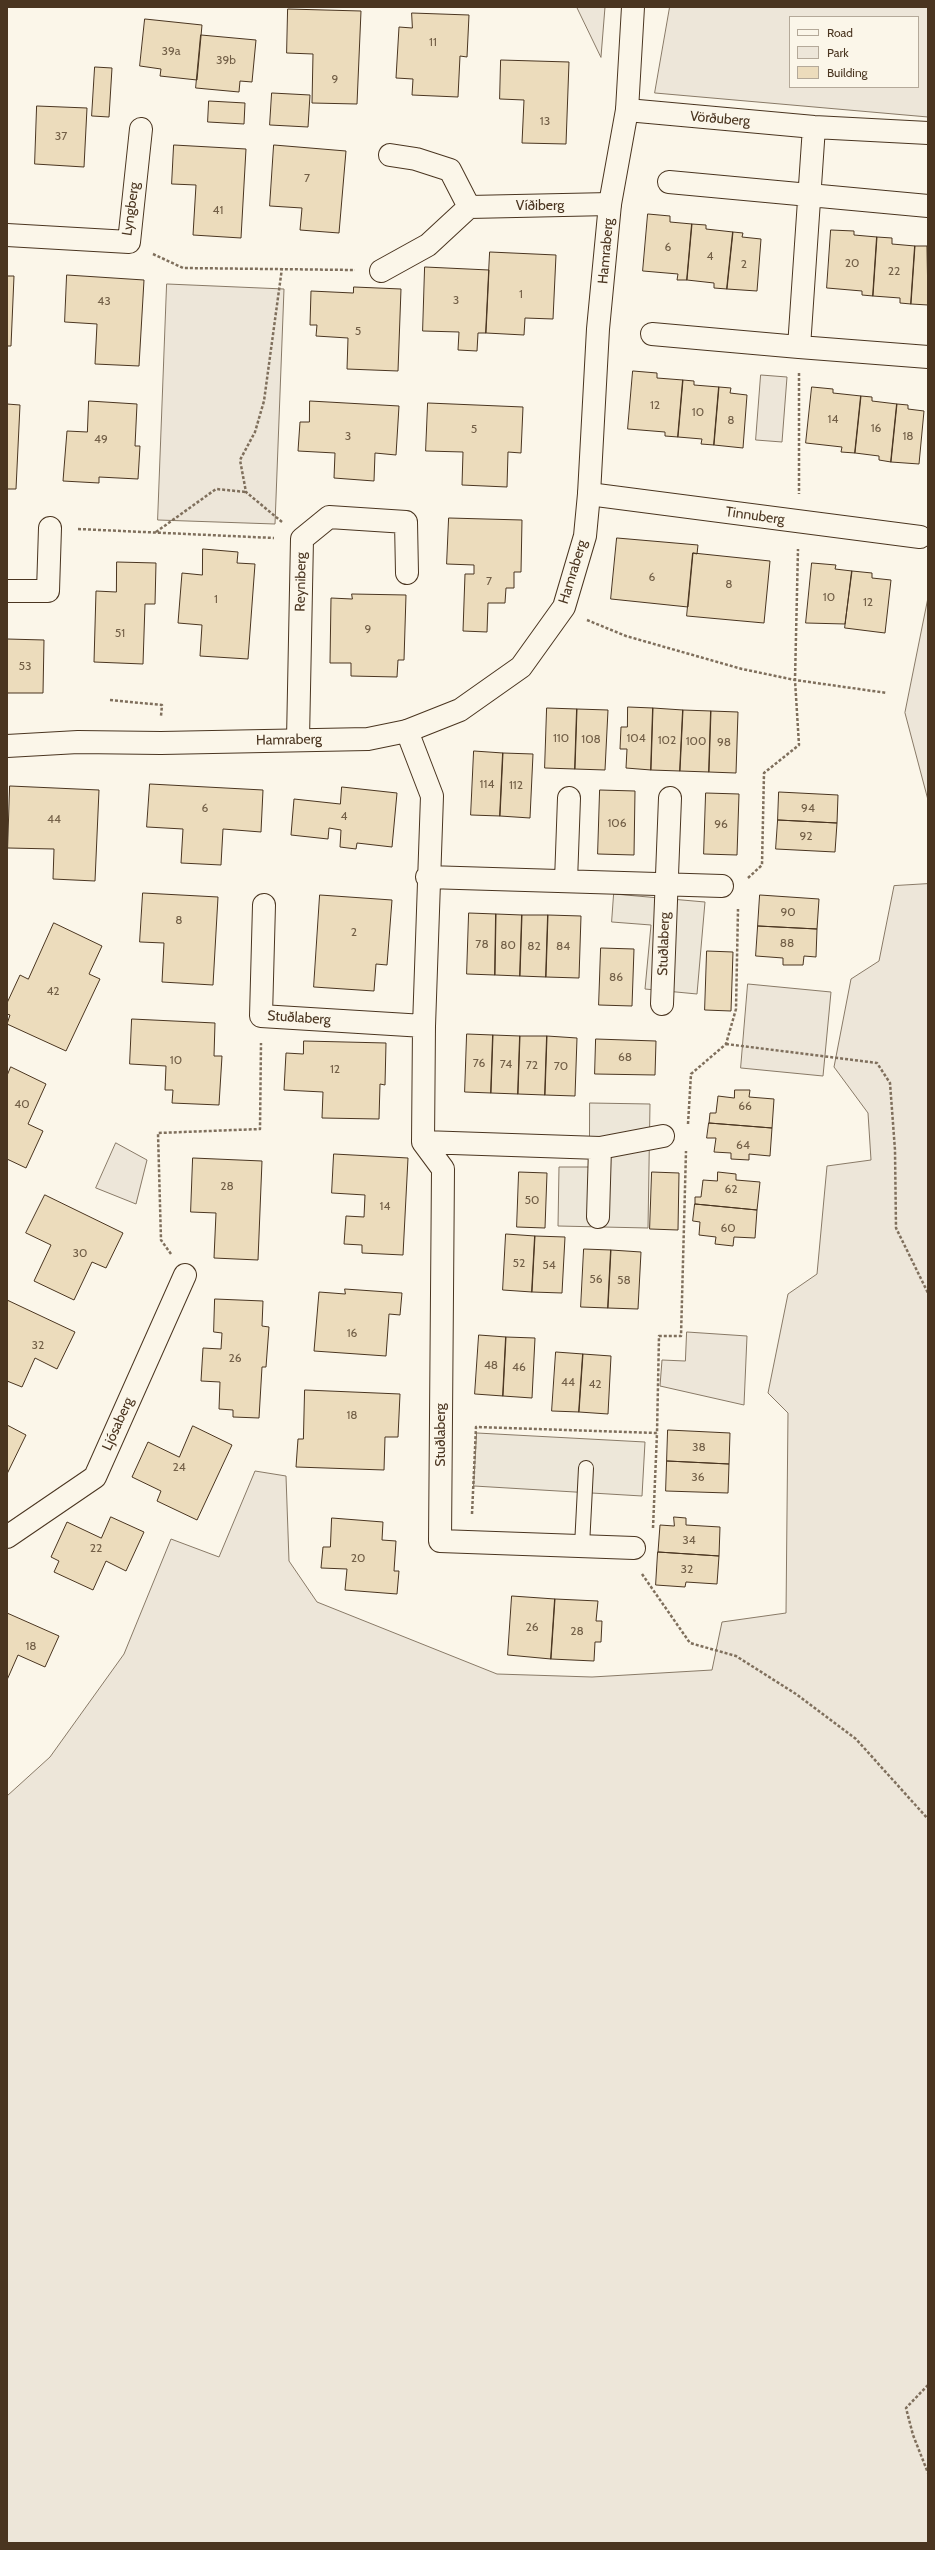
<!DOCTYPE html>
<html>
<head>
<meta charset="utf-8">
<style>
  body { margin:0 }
  #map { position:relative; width:935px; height:2550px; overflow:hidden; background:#fbf6e9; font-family:Cabin,sans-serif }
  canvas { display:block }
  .frame { position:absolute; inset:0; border:8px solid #4a3520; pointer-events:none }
  .legend { position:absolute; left:789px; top:16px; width:130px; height:72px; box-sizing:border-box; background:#fbf6e9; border:1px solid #b4a999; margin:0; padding:5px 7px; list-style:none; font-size:12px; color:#4a3520 }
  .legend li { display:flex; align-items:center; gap:8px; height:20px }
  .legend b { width:20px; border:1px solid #b4a999 }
</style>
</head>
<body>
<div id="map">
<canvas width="935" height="2550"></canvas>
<div class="frame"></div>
<ul class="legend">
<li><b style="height:5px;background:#fbf6e9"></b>Road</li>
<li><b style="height:11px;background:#ede6d9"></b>Park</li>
<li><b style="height:11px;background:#ecdcbc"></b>Building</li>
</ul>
</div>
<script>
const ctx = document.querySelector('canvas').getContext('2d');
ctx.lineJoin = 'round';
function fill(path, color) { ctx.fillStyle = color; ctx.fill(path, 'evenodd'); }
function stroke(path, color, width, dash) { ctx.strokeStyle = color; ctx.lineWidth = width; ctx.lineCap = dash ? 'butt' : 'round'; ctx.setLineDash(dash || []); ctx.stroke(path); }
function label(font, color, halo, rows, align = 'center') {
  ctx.font = font + ' Cabin,sans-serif'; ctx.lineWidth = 3; ctx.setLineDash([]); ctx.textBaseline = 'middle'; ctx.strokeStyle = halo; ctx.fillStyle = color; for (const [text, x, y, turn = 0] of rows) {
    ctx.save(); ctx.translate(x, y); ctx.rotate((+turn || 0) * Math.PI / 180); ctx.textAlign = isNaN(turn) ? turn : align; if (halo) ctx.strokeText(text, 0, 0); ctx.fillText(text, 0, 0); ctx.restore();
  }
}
const green = new Path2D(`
  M577,7h28l-4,50z
  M670,7h258v110l-273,-24zM790,17h128v70h-128z
  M167,284l117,5 -9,235 -117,-4z
  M761,375l26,2 -5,65 -26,-2z
  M928,598v202l-23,-87z
  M928,884v1659h-921v-747l43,-39 74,-103 47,-115 48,18 36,-86 31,5 3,85 28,41 180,72 95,3 120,-7 10,-48 64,-9 2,-200 -20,-20 20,-99 29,-20 10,-108 44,-6 -3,-47 -34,-46 17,-88 28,-18 15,-75z
  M748,984l83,8 -8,84 -82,-8z
  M116,1143l31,17 -11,44 -40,-16z
  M687,1332l60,4 -3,69 -84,-19 2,-26 23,1z`);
fill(green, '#ede6d9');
stroke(green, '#887966', 1);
const parking = new Path2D(`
  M614,894l91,8 -8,92 -52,-5 6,-64 -39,-3z
  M590,1103l60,1 -2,124 -90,-2 1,-59h30z
  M477,1433l168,9 -3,54 -168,-10z`);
fill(parking, '#ede7d9');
stroke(parking, '#887966', 1);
const building = new Path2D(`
  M288,9l73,2 -4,93 -45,-1 1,-49 -26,-1z
  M412,13l57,2 -2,42 -7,-1 -2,41 -46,-2 1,-16 -17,-1 3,-51 13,1z
  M145,19l57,6 -5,55 -37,-4 1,-7 -21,-3z
  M201,35l55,5 -4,42 -12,-1 -1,11 -43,-4z
  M501,60l68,2 -3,82 -44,-1 2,-43 -24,-1z
  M95,67l17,1 -3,49 -17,-1z
  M272,93l38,2 -2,32 -38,-2z
  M209,101l36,2 -1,21 -36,-2z
  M37,106l50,2 -3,59 -49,-3z
  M174,145l72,4 -5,89 -48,-3 3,-50 -24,-1z
  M274,145l72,6 -7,82 -39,-3 2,-22 -32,-2z
  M648,214l22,2v6l22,2 -5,56h-10l1,-6 -35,-3z
  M692,224l14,1v4l27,3 -6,57 -13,-1v-5l-27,-3z
  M831,230l23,1v4l23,2 -4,59 -11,-1v-4l-35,-3z
  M733,232l10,1 -1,4 19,2 -4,52 -30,-2z
  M877,237l15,1v6l23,2 -4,58 -11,-1v-5l-27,-2z
  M915,246h12l1,59 -17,-1z
  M490,252l66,3 -3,64 -28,-1 -1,17 -38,-2z
  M425,267l64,3 -3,63h-8l-1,18 -19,-1 1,-18 -36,-1z
  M67,275l77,5 -5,86 -44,-2 2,-40 -32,-2z
  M7,276h7l-3,70h-4z
  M354,287l47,2 -3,82 -51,-2 1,-31 -32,-2 1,-11h-7l1,-34 42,2z
  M633,371l24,2v5l26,2 -5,57 -13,-1v-4l-37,-3z
  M683,380l11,1v4l25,2 -5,58 -13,-1 1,-5 -24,-2z
  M719,387l12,1 -1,5 17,2 -4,53 -29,-3z
  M812,387l21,2v4l28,3 -6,57 -14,-1 1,-5 -36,-4z
  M861,396l11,1v4l25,3 -6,58 -12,-2v-4l-24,-3z
  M89,401l48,3 -2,42h5l-2,33 -39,-2v6l-36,-2 4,-50 20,1z
  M310,401l89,5 -3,49 -21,-2 -1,28 -40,-3 1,-25 -37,-2 2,-29h9z
  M428,403l95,4 -2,46 -13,-1 -1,35 -45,-2 1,-33 -37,-1z
  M7,404l13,1 -4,84h-9z
  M897,404l11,1v4l16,2 -5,53 -28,-2z
  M449,518l73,2 -1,52h-7v16h-8l-1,15h-17l-1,29 -24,-1 2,-57h9v-9l-27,-1z
  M617,538l81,7 -1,9 -4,-1 -5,54 -77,-8z
  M203,549l35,3 -1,11 18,1 -7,95 -48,-3 2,-31 -24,-2 4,-50 20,2z
  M693,553l77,8 -6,62 -77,-7z
  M117,562l39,1 -1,41h-10l-2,60 -49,-2 2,-71 20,1z
  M812,563l24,2 -1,4 17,2 -7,53 -39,-1z
  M852,571l20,2v5l19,2 -6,53 -40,-5z
  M352,594l54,1 -2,65h-6l-1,17 -46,-1v-13h-21l1,-65 21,1z
  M7,639l37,1 -1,53h-36z
  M628,707l25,1 -2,62 -25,-2 1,-19h-7l1,-22h6z
  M547,708l30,1 -2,60 -30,-1z
  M653,708l30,2 -3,61 -29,-1z
  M577,709l31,1 -3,60 -30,-1z
  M683,710l28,1 -2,61 -29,-1z
  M711,711l27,1 -2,61 -27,-1z
  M474,751l29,2 -3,63 -29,-1z
  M503,753l30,1 -3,64 -30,-2z
  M150,784l113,6 -2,42 -38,-3 -2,36 -40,-2 2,-34 -36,-2z
  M10,786l89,4 -4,91 -42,-2 1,-30 -46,-1z
  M342,787l55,6 -5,54 -35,-4 -1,6 -16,-2 1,-17 -12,-2 -1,11 -37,-4 3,-36 46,5z
  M600,790l35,1 -1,64 -36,-1z
  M779,792l59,3 -1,28 -59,-3z
  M706,793l33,1 -2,61 -33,-1z
  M778,820l59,3 -2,29 -59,-3z
  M143,893l75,4 -5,88 -51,-3 2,-39 -24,-1z
  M320,895l72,5 -5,65 -11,-1 -2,27 -60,-4z
  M760,895l59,4 -2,30 -59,-3z
  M469,913l27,1 -1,61 -28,-1z
  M496,914l26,1 -2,61 -25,-1z
  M522,915h26l-2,62 -26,-1z
  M548,915l33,1 -2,62 -33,-1z
  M54,923l48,23 -13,28 11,5 -34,72 -59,-27 3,-9 -3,-1v-11l13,-28 8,4z
  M758,926l59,3 -1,28 -12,-1 -1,9h-20v-7l-27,-2z
  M601,948l33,1 -2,57 -33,-1z
  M707,951l26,1 -2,59 -26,-1z
  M132,1019l83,4 -1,33h8l-3,49 -47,-2 1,-13h-8l1,-24 -36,-2z
  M467,1034l26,1 -2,58 -26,-1z
  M493,1035l27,1 -2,58 -27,-1z
  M520,1036h27l-2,59 -27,-1z
  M547,1036l30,2 -2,58 -30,-1z
  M596,1039l60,2 -1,34 -60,-1z
  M304,1041l82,2 -1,42 -5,-1 -1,35 -57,-1 1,-26 -39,-2 2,-37 17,1z
  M11,1067l35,17 -18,40 15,7 -17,37 -19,-9v-83z
  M735,1090h15l-1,7 25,2 -2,29 -63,-5 1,-10h6l2,-17 16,2z
  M709,1123l63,5 -2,28 -21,-2v6l-18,-1v-6l-17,-1 2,-14h-9z
  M334,1154l74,4 -5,97 -41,-2v-8l-18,-1 2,-28 18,1 1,-22 -33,-2z
  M193,1158l69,3 -4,99 -44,-2 2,-45 -25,-1z
  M519,1172l28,1 -2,55 -28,-1z
  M652,1172l27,1 -1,57 -28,-1z
  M718,1172l18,2v6l24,2 -3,28 -62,-6v-7h6l2,-17 14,1z
  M45,1195l78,38 -17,35 -14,-6 -18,38 -40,-19 17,-36 -25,-12z
  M695,1204l62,6 -2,28 -21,-1 -1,9 -18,-2 1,-7 -17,-2 1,-13 -7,-1z
  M506,1234l29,2 -3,56 -29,-2z
  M535,1236l30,1 -3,56 -30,-1z
  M584,1249l27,1 -3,58 -27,-1z
  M611,1250l30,2 -3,57 -30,-1z
  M345,1289l57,4 -2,22 -11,-1 -3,42 -72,-5 5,-59 26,2z
  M215,1299l48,2 -1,25 7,1 -3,40h-4l-3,51 -26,-1v-7l-14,-1 1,-27 -19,-1 2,-33 18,1 1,-16 -8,-1z
  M7,1300l68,32 -18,37 -22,-11 -13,29 -15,-6z
  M479,1335l27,2 -3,59 -28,-2z
  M506,1337l29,1 -3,60 -29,-2z
  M556,1352l27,2 -4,58 -27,-1z
  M583,1354l28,2 -3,58 -29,-2z
  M305,1390l95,4 -2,43h-13l-1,33 -88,-3 2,-28h5z
  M7,1425l19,10 -19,39z
  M193,1426l39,19 -35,75 -40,-19 4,-10 -29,-14 16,-35 31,15z
  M668,1430l62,3 -1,31 -62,-3z
  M667,1461l62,3 -1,29 -62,-2z
  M111,1517l33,15 -18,39 -20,-10 -13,29 -39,-18 5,-11 -8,-4 16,-35 34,16z
  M674,1517l12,1v7l34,2 -1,29 -61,-4 2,-27 14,1z
  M332,1518l51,4 -1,18 14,1 -2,30h5l-2,23 -52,-4 2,-21 -26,-1 2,-21h7z
  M658,1552l61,4 -2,28 -31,-2 -1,5 -29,-2z
  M512,1596l43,3 -4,60 -43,-4z
  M555,1599l43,2 -2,20h6l-1,21h-6l-1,19 -43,-2z
  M7,1613l52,23 -14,31 -27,-12 -11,25z`);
fill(building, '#ecdcbc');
stroke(building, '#4a3520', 1);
const service = new Path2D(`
  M582,1546l4,-78`);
const minor = new Path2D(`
  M627,110l187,17 114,6
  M814,127l-15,220 129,10
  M390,155l26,4 34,11 19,37
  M669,182l259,24
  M7,235l122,7 12,-113
  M381,271l47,-26 41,-38 141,-3
  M652,334l147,13
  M589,494l331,43
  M7,591h41l2,-63
  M407,731l25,65 -8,230 -1,116 20,27 -3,372 194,7
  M298,739l4,-200 27,-22 77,5 1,51
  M427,877l295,9
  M566,881l3,-83
  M264,905l-3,111 163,10
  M662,1004l8,-206
  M423,1142l177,6 63,-12
  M598,1217l2,-69
  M7,1537l88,-60 90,-202`);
const tertiary = new Path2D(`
  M7,746l71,-4 83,1 207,-4 39,-8 53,-21 61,-43 43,-60 21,-71 4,-42 9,-165 12,-125 17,-94 6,-103`);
stroke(service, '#4a3520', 16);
stroke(minor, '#4a3520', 24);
stroke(tertiary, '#4a3520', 24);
stroke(new Path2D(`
  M153,254l30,14 172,2
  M799,373v121
  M282,522l-36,-30 -6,-32 15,-28 9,-31 18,-133
  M78,529l196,9
  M156,532l60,-43 30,3
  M587,620l39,16 116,33 53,11 92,13
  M110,700l52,5 -1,11
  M748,878l14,-13 2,-92 35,-28 -4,-65 3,-131
  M726,1044l151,19 13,20 5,67 1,78 32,65
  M688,1124l3,-50 35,-30 10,-35 2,-100
  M171,1254l-10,-14 -3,-107 102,-4 1,-86
  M472,1514l4,-87 181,6 2,-97h22l5,-185
  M653,1528l4,-95
  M642,1574l48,69 46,13 60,38 60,45 72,80
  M928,2385l-22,23 7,27 15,38`), '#7f6f5c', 2.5, [3, 2]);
stroke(service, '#fbf6e9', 14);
stroke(minor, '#fbf6e9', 22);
stroke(tertiary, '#fbf6e9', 22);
label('12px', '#725f47', null, [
  ["11",433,42],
  ["39a",171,51],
  ["39b",226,60],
  ["9",335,79],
  ["13",545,121],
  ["37",61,136],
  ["7",307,178],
  ["41",218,210],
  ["6",668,247],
  ["4",710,256],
  ["20",852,263],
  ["2",744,264],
  ["22",894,271],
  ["1",521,294],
  ["3",456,300],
  ["43",104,301],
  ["5",358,331],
  ["12",655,405],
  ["10",698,412],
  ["14",833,419],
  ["8",731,420],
  ["16",876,428],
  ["5",474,429],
  ["3",348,436],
  ["18",908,436],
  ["49",101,439],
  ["6",652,577],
  ["7",489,581],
  ["8",729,584],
  ["10",829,597],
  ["1",216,599],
  ["12",868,602],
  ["9",368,629],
  ["51",120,633],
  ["53",25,666],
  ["110",561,738],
  ["104",636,738],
  ["108",591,739],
  ["102",667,740],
  ["100",696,741],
  ["98",724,742],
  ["114",487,784],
  ["112",516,785],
  ["6",205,808],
  ["94",808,808],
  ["4",344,816],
  ["44",54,819],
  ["106",617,823],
  ["96",721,824],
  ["92",806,836],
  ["90",788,912],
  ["8",179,920],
  ["2",354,932],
  ["88",787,943],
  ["78",482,944],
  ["80",508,945],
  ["82",534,946],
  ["84",563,946],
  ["86",616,977],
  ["42",53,991],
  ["68",625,1057],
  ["10",176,1060],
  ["76",479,1063],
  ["74",506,1064],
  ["72",532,1065],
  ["70",561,1066],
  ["12",335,1069],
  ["40",22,1104],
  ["66",745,1106],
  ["64",743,1145],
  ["28",227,1186],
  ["62",731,1189],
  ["50",532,1200],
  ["14",385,1206],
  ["60",728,1228],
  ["30",80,1253],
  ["52",519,1263],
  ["54",549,1265],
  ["56",596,1279],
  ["58",624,1280],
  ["16",352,1333],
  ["32",38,1345],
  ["26",235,1358],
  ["48",491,1365],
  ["46",519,1367],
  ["44",568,1382],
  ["42",595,1384],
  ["18",352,1415],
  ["38",699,1447],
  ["24",179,1467],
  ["36",698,1477],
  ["34",689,1540],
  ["22",96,1548],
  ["20",358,1558],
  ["32",687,1569],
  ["26",532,1627],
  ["28",577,1631],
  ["18",31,1646]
]);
label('14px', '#4a3520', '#fbf6e9', [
  ["Vörðuberg",720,119,5],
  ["Víðiberg",540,206],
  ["Lyngberg",131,209,-82],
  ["Hamraberg",606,251,-85],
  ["Tinnuberg",755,516,8],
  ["Hamraberg",573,572,-73],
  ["Reyniberg",301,582,-89],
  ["Hamraberg",289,740,-1],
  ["Stuðlaberg",664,944,-88],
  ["Stuðlaberg",299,1018,4],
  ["Ljósaberg",118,1424,-66],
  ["Stuðlaberg",441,1435,-90]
]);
</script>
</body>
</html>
